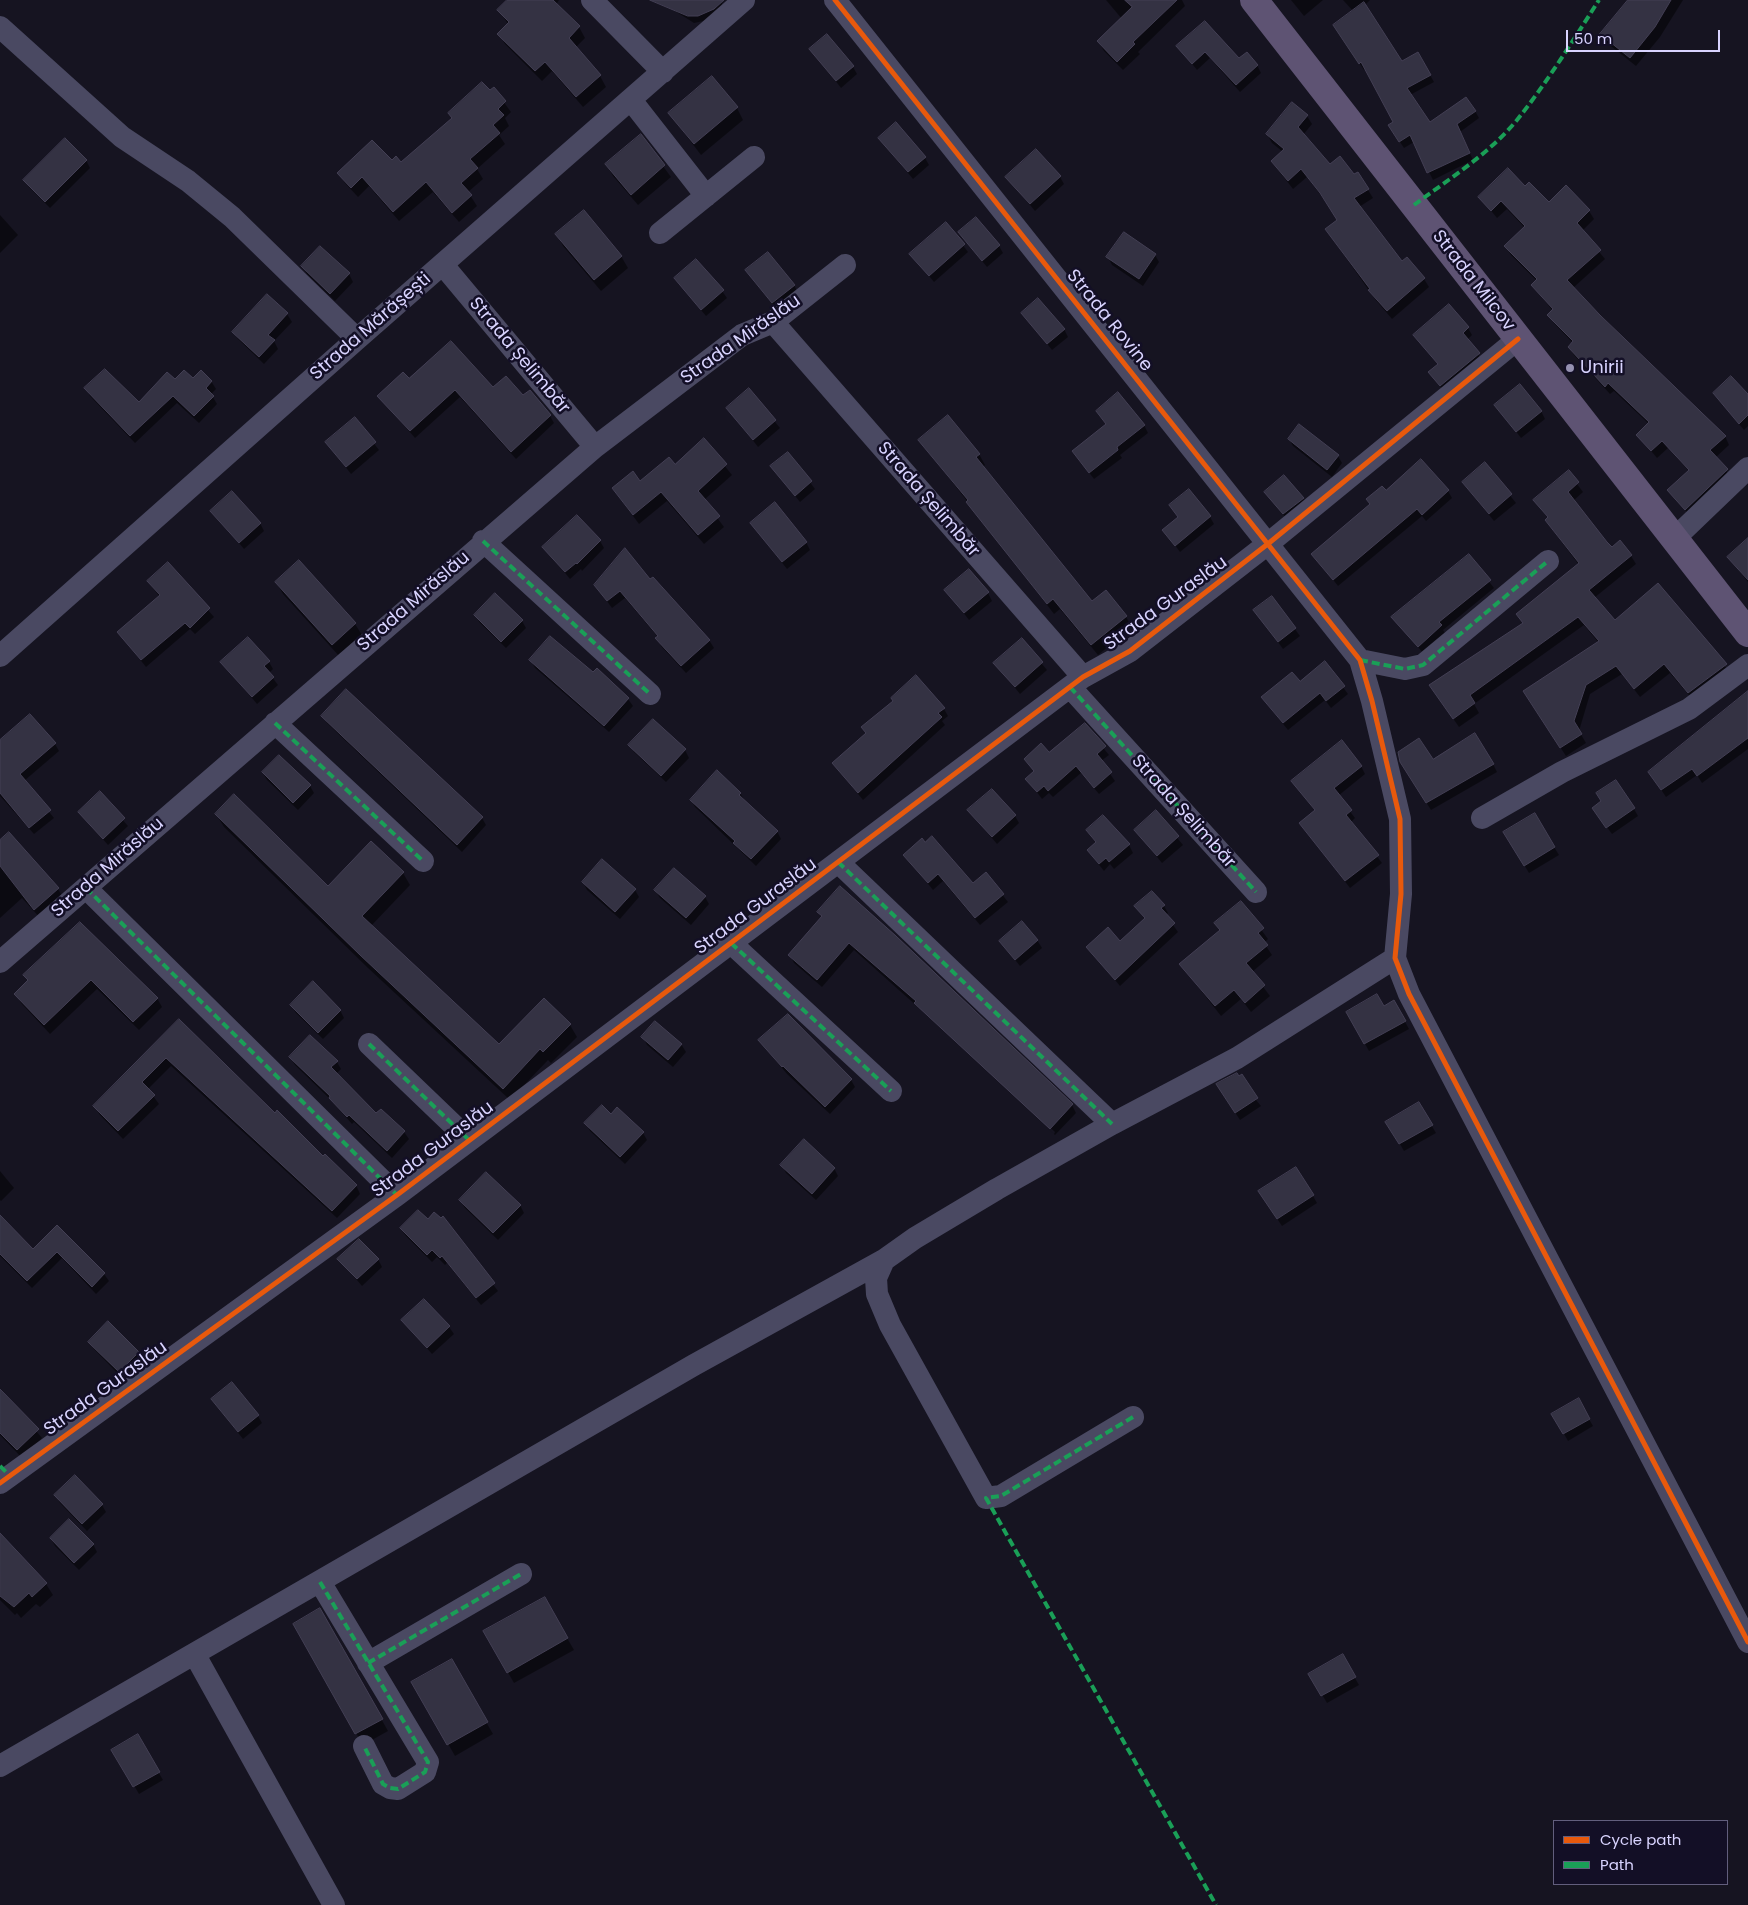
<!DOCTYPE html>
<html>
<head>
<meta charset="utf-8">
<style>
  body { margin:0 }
  #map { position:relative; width:1748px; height:1905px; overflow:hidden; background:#161421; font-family:Poppins,sans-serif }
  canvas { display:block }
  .legend { position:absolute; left:1553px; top:1820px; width:175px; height:65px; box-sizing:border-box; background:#130f26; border:1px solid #625e7d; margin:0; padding:6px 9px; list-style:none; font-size:15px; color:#d9d4ff }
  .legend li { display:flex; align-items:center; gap:10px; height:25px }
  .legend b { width:25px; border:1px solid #625e7d }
  .scale { position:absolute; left:1566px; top:30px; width:154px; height:22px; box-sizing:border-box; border:2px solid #d9d4ff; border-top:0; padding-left:6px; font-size:15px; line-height:18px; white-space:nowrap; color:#d9d4ff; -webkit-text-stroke:4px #130f26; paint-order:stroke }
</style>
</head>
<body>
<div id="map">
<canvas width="1748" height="1905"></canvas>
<ul class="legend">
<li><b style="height:6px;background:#e8590c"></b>Cycle path</li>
<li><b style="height:6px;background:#1a9f57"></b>Path</li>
</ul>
<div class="scale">50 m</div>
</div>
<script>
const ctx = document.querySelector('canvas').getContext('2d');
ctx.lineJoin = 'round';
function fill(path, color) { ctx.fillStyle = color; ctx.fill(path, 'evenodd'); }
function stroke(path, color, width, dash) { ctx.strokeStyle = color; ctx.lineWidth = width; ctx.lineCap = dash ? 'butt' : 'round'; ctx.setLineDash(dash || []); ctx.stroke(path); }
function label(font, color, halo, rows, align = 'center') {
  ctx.font = font + ' Poppins,sans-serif'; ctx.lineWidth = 5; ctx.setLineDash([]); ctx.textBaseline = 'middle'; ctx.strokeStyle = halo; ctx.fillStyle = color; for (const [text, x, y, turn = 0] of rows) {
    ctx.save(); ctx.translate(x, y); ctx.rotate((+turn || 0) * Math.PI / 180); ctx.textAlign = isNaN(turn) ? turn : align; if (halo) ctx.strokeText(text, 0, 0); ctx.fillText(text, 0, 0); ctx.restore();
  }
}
fill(new Path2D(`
  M509,0h50l-3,5 23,22 6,11 -10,10 25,28 6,11 -23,20 -31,-36 -10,10 -37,-37 -6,-10 9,-10 -9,-14z
  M674,0h49l-3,11 -7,8 -19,4 -19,-12 -4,-7z
  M1106,0h76l3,6 -47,46 2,2 -17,16 -19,-19 -6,-10 24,-22z
  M1291,0h32l-19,16z
  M1343,0h27l-6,6 38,56 16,-8 16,28 -24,13 20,29 45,-13 4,7 -19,14 13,28 -40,20 -19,-38 -10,6 -10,-15 1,-10 -29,-54 -2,1 -25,-38 14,-21z
  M1629,0h54l-23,37 -24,29 -29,-23 -5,-9z
  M1205,22l34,38 18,5 4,8 -21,19 -30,-34 -13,12 -19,-24z
  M811,49l42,18 4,7 -16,14z
  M494,89l17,23 -6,6 4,8 -10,9 6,9 -28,25 6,10 -15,13 9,14 -18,16 -26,-30 -34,29 -30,-35 -11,11 -13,-14 -6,-10 53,-11 9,2 52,-44 -4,-7z
  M737,108l6,12 -42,35 -32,-42z
  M1307,116l5,8 -9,11 27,31 38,24 5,8 -14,9 43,56 22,16 5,8 -37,32 -17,-20 -43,-61 7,-18 -13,-18 -19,-25 -14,12 -21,-27 11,-10 -11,-9 -5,-9z
  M640,135l31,42 -33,28 -25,-29 -7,-12z
  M879,138l46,20 4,7 -16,14z
  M86,160l4,8 -40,40 -21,-21 -4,-7z
  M1007,177h53l4,7 -29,27z
  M1525,187l24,17 17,-17 23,24 5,8 -12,12 23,28 -32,29 152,148 4,9 -14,13 17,20 -41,39 -22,-26 20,-20 -21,-23 -11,10 -19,-23 11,-11 -35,-33 -4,3 -36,-39 -5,-8 4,-4 -19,-20 -5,-8 4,-4 -21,-26 5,-4 -26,-26 -5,-8 19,-19 -18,-19 -10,9 -17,-21z
  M0,215l18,20 -18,18z
  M946,223l22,29 -34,30 -23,-28z
  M959,233l40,13 4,7 -16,14z
  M557,235l64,21 7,12 -27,23 -38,-45z
  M1155,255l4,7 -16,24 -31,-21 -4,-8z
  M303,266l46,8 4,8 -18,19 -28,-27z
  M751,278l43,7 4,8 -21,16z
  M675,279l47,12 5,7 -21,18z
  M267,296l20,18 5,8 -18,19 4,8 -14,15 -26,-25 -5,-7z
  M1023,313l41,16 4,8 -16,13z
  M1468,328l4,7 -5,5 16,21 -38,32 -15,-21 9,-7 -24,-30z
  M409,380l84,9 30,8 27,19 4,7 -38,36 -56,-62 -45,41 -36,-42z
  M175,381h36l5,8 -5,5 6,10 -18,19 -22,-20 -42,40 -45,-47 -4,-8 53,16z
  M749,390l31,38 -22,19 -30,-39z
  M1748,396v30l-4,4 -25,-30z
  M1496,405l45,6 4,8 -24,19z
  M1097,411l47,14 4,8 -28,22 2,3 -28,21 -16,-21 29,-33z
  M355,419l24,31 -28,24 -24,-31z
  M1289,439l49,17 4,7 -10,14 -39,-31z
  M704,440l28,35 -28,25 20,27 -20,17 -37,-43 -28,23 -26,-35 27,-7 35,-16z
  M920,440l59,14 6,11 -2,2 109,136 34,14 6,10 -34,28 -38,-46 -6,5z
  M788,453l27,36 -15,13 -28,-35z
  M1485,464l31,39 -22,18 -31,-38z
  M1568,472l15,20 -10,9 39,48 19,7 5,8 -42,34 20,24 44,-37 73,89 -37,27 -24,-28 -30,24 -18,-23 -32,20 -11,37 7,12 -20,13 -37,-56 70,-57 -15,-18 -110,79 5,9 -20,14 -23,-33 88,-70 55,-59 -27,-36 -5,-9 2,-1 -14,-19z
  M1448,491l4,7 -26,23 -4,-5 -84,70 -25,-32 57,-49 -3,-6 19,-7z
  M1266,492l37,6 4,8 -19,15z
  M1170,506l40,11 4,7 -34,28 -16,-22 15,-12z
  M212,511l48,12 4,8 -20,18z
  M751,523l55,19 4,8 -23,19z
  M1748,539v43l-19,-24z
  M600,541l4,7 -22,23 -1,-2 -11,10 -26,-32z
  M1469,556l25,32 -51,42 2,3 -22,20 -30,-36z
  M168,564l46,53 -19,17 -5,-5 -44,38 -28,-35 42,-35 -12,-15z
  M650,581l59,59 5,8 -28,25 -25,-27 -3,-9 -33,-39 -13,10 -17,-23z
  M276,582l79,42 7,11 -23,21 -56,-62z
  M946,590l42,3 4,8 -23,19z
  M1271,597l29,39 -17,13 -28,-39z
  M475,615l47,6 4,7 -20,20 -26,-25z
  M1022,640l25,30 -27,24 -25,-31z
  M531,661l62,13 35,25 5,7 -24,26 -74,-64z
  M222,662h47l4,7 -4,4 9,12 -21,19z
  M1325,663l23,31 -17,14 -6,-8 -37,30 -21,-26z
  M1748,692v57l-46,34 -5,-8 -31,22 -12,-18z
  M944,709l4,7 -6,5 3,4 -82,75 -30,-37 33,-29 -3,-6z
  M323,716l159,102 4,7 -24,27 -135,-129z
  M653,720l32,30 4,8 -23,24 -32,-30 -4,-7z
  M1084,724l25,31 -8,6 14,20 -16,13 -18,-21 -28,24 -4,-4 -7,6 -15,-20 8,-7 -9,-13 23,-6z
  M0,741l55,3 4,7 -35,30 30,37 -20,16 -34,-38z
  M1432,761l61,3 4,8 -66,38 -25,-40z
  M1361,766l4,8 -27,22 17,22 -4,4 31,41 -32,25 -49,-64 14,-13 -22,-30z
  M263,773l47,13 4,7 -16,17 -31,-30z
  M99,793l29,33 -20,19 -29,-33z
  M740,793l5,8 32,30 4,8 -25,27 -61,-59 -4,-7z
  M1634,809l4,7 -26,18 -14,-19z
  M969,811l46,5 4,7 -22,21z
  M1156,812l27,33 -21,18 -27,-33z
  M216,814l112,74 75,-15 7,12 -39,41 128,119 71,-20 7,12 -26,26 -3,-3 -38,40 -142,-132 -144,-141z
  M1534,815l25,40 -30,18 -24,-40z
  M1087,831l42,14 4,8 -19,16 -4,-5 -6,7 -16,-20 8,-8z
  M0,842l58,47 6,10 -23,20 -19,-21 -22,20z
  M905,855l68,30 13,-11 22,28 -28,23 -37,-44 -10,9z
  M583,882l52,8 4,7 -19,22 -33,-29z
  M655,890l50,7 4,7 -18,21 -31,-27z
  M1241,902l27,37 -4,4 8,12 -20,17 18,24 -19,16 -10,-13 -20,17 -40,-51 39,-34 -5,-8z
  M1136,906h28l4,7 -2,2 12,17 -58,54 -32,-39 31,-5 26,-23z
  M819,912l253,193 4,8 -21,22 -135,-126 134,125 1,-2 -136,-127v3l-65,-58 -32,37 -28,-24 -4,-8 32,-37z
  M80,924l77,74 5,9 -23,23 -42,-41 -47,45 -29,-31 -5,-9 13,-12 -4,-7z
  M1037,940l5,8 -22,18 -20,-25z
  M1394,1002l15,27 -40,22 -22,-39 36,-4z
  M291,1005l49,5 4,8 -21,21 -27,-26z
  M179,1021l96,93 81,71 4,9 -23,24 -166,-152 -23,23 11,15 -36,35 -23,-24 -5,-8z
  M643,1037l38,7 5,8 -13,15 -26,-22z
  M759,1040l92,40 4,7 -25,27 -43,-40z
  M290,1057l47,5 4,7 -5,5 40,41 5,-5 23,22 5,7 -17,19 -38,-36 -2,2 -22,-25 -35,-34z
  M1238,1078l23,28 -21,14 -18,-28z
  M1419,1104l17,29 -32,18 -17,-29z
  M586,1123l57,10 4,7 -22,24 -35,-33z
  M782,1165l52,3 4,8 -22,24 -30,-27z
  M0,1171l14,17 -13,13 -1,-1z
  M1313,1196l4,7 -35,23 -18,-27z
  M460,1200l60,5 4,8 -26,27 -33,-32z
  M443,1218l55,73 -17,14 -34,-42 -2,2 -8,-8 -5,5 -26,-26 -5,-7z
  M0,1222l33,28 24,-23 47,47 5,7 -13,13 -34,-36 -30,30 -32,-32z
  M339,1259h39l4,8 -20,19z
  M403,1321l46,6 5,7 -22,20z
  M90,1342l48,11 4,7 -19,19 -29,-30z
  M0,1388l42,50 -20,20 -22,-23z
  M212,1400l46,16 4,7 -19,16z
  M1578,1400l15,26 -25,15 -15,-27z
  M56,1496l46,9 4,7 -19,19 -27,-28z
  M0,1535l46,49 7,11 -13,12 -4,-3 -15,14 -4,-5 -2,2 -15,-15z
  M51,1539l42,5 4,8 -18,18 -24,-24z
  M544,1598l30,52 -60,33 -29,-51z
  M320,1610l68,121 -25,14 -69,-121z
  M1342,1656l17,29 -32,18 -17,-29z
  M451,1661l42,73 -38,22 -42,-74z
  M137,1736l26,44 -24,14 -26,-44z`), '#0007');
const building = new Path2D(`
  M507,0h46l27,26 -11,12 32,37 -25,22 -31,-35 -10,9 -38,-37 12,-12 -12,-12z
  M650,0h74l-10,9 -16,7h-10z
  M1125,0h52l-44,42 2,2 -18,18 -20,-21 35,-34z
  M1628,0h43l-16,27 -25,31 -30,-24z
  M1364,2l38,59 16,-9 13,23 -24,13 23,34 36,-25 10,14 -19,13 13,29 -43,20 -17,-38 -11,7 -11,-17 5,-3 -32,-60 -2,2 -26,-39z
  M1205,21l34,37 8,-6 11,13 -22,20 -31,-33 -13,12 -16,-18z
  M827,34l27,32 -18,15 -27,-32z
  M712,76l26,31 -44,37 -26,-31z
  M482,82l8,8 4,-3 12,14 -8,8 6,6 -11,10 7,8 -30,26 8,9 -17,15 11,12 -20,18 -26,-31 -33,30 -31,-35 -11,11 -14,-15 35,-33 20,20 4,-4 5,6 51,-44 -4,-5z
  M1292,102l16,13 -10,12 32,37 10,-8 14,18 4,-2 11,17 -15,9 48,63 5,-4 18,21 -38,33 -19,-21 2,-1 -45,-60 12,-9 -17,-27 -19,-24 -13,12 -17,-20 13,-12 -18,-15z
  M896,122l30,35 -18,15 -30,-34z
  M641,134l24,31 -34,30 -26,-31z
  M65,138l22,22 -42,42 -22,-22z
  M1036,149l25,27 -31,28 -25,-27z
  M1508,168l17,18 4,-4 20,20 17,-17 24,25 -13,13 24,27 -34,30 33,35 126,121 -16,14 18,19 -43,41 -18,-20 22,-20 -27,-29 -11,10 -15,-16 13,-13 -41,-39 -3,4 -37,-40 5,-6 -26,-26 6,-6 -22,-24 6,-6 -33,-33 21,-20 -24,-25 -10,10 -13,-14z
  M584,210l38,46 -28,24 -39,-46z
  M976,217l24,28 -18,16 -24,-29z
  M946,222l19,22 -36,32 -20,-22z
  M1124,232l32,22 -17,25 -33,-22z
  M320,246l30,27 -20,21 -29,-28z
  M768,252l27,33 -23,18 -27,-33z
  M696,259l28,31 -23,20 -27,-32z
  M267,294l21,19 -20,22 7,5 -16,17 -27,-25z
  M1038,298l27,31 -18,15 -26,-31z
  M1449,304l20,23 -6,6 17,20 -40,33 -12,-14 10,-8 -25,-29z
  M451,341l42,46 13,-11 17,19 7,-5 21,25 -40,37 -56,-62 -45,41 -33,-35 26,-24 6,6z
  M105,369l34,33 28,-30 8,7 9,-9 9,8 8,-8 11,11 -6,7 8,8 -20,20 -21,-20 -43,40 -46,-48z
  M1731,376l17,18v21l-9,9 -26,-31z
  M1520,384l22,27 -26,21 -22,-27z
  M749,388l27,32 -23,20 -27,-32z
  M1118,392l27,33 -28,22 1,3 -29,23 -17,-22 34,-27 -10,-13z
  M948,415l32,39 -4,3 116,144 14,-11 21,26 -36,29 -38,-46 -6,5 -81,-102 2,-2 -50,-60z
  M355,417l21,25 -30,25 -21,-25z
  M1299,424l40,31 -12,15 -39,-31z
  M704,438l23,26 -29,27 22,25 -22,19 -37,-43 -28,23 -21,-27 21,-17 7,10 29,-24 6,7z
  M788,452l24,29 -17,15 -25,-30z
  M1421,459l28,31 -27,25 -5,-6 -84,71 -22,-26 59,-50 -4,-5 16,-13 4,4z
  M1485,462l27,32 -23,20 -27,-32z
  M1569,470l10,12 -11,10 39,50 5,5 8,-7 12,15 -43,35 26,30 43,-37 69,81 -39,29 -24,-29 -30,25 -18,-23 -30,19 -12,36 8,13 -22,14 -37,-57 76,-50 -21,-24 -108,78 5,8 -22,16 -24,-34 94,-62 -7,-9 63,-51 -34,-43 3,-3 -15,-17z
  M1284,475l20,23 -21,16 -19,-22z
  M1189,489l22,27 -36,30 -13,-16 16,-13 -9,-12z
  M232,491l29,32 -22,20 -29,-32z
  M775,502l32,40 -25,20 -32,-39z
  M577,515l24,25 -24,24 -1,-1 -11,9 -23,-25z
  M1748,538v42l-21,-23z
  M625,548l25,31 3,-2 57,63 -29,26 -26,-28 3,-2 -38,-45 -13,10 -13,-16z
  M1469,554l22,26 -52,42 3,3 -24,22 -27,-30z
  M299,560l57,63 -24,22 -57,-63z
  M168,562l42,46 -20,20 -5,-5 -44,37 -24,-28 43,-37 -13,-14z
  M969,569l20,23 -25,21 -20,-23z
  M495,593l28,27 -22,22 -27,-27z
  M1272,596l24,32 -18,14 -25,-32z
  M550,636l43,36 4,-4 32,30 -25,28 -75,-66z
  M248,637l22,24 -6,5 10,11 -22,20 -32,-35z
  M1022,638l21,24 -28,25 -22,-24z
  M1325,661l20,25 -19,15 -6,-8 -37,30 -22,-26 31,-25 8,9z
  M916,675l29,33 -7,5 4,4 -84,76 -26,-30 34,-30 -5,-6 32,-26 -2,-3z
  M346,689l137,128 -26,28 -136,-129z
  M1748,691v47l-51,38 -5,-7 -31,21 -13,-18z
  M30,714l26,29 -36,31 31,36 -22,18 -29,-35v-53z
  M653,719l33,30 -25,27 -33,-31z
  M1085,723l21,23 -9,8 15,18 -18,16 -18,-22 -28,25 -4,-5 -7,6 -12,-13 9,-8 -10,-12 17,-16 8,9z
  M1475,733l19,31 -68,39 -26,-41 -2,-10 21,-14 14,21z
  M1342,740l20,26 -28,22 18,22 -6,5 33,40 -34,26 -46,-58 16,-13 -24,-29z
  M279,755l32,30 -18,18 -31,-31z
  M717,770l24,23 -2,2 39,36 -27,28 -18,-16 2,-2 -45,-41z
  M1616,780l19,28 -29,20 -14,-20 9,-7 -5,-8z
  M992,789l24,26 -24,22 -25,-27z
  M100,791l25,27 -22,21 -25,-27z
  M234,794l94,92 43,-45 33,31 -42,44 137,128 45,-46 27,26 -28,28 -3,-3 -37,40 -143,-134 -145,-141z
  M1156,810l23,26 -22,20 -23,-26z
  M1535,813l20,34 -31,19 -21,-34z
  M1103,815l27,29 -21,18 -3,-4 -7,6 -12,-14 9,-8 -10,-12z
  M9,832l50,56 -25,22 -34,-44v-26z
  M932,836l41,47 13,-11 18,22 -29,24 -37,-44 -10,9 -25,-28 19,-17 3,4z
  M602,859l34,30 -21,23 -33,-30z
  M674,868l32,28 -20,22 -32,-28z
  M840,886l56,50 177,168 -23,25 -136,-126 2,-2 -67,-58 -32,37 -29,-25 34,-39 -5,-4z
  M1152,891l13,14 -4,3 14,15 -60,57 -29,-33 22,-20 12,14 25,-23 -11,-12z
  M1241,901l23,27 -6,5 10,12 -22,18 19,22 -20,18 -11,-13 -19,16 -36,-42 41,-34 -6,-7z
  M1022,921l16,19 -23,20 -16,-19z
  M80,922l78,76 -25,24 -42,-42 -47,45 -30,-31 14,-14 -5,-5z
  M313,981l28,29 -23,23 -28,-28z
  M1377,994l7,12 10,-6 12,21 -42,23 -18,-32z
  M788,1014l64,65 -27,28 -42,-41 -1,1 -24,-27z
  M179,1019l96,94 2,-3 46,46 2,-2 32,31 -25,26 -166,-153 -24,24 13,13 -37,36 -25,-25z
  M655,1021l27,23 -14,16 -27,-23z
  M310,1035l28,26 -7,6 45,46 5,-4 24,22 -18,20 -38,-36 -2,2 -18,-19 1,-2 -41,-39z
  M1237,1073l2,3 3,-2 16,24 -23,15 -19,-29z
  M1419,1102l14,23 -34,19 -14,-22z
  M602,1105l9,9 6,-7 27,25 -24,25 -36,-34z
  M804,1139l31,29 -23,26 -32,-29z
  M1296,1167l18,28 -37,24 -19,-28z
  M486,1172l35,33 -28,28 -34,-33z
  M418,1210l10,9 6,-7 7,6 2,-2 52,67 -19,15 -34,-42 -2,2 -8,-8 -5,5 -27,-27z
  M0,1215l33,34 24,-24 48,48 -13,14 -35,-35 -30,29 -27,-27z
  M359,1239l20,20 -22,20 -20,-20z
  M424,1299l26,27 -23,22 -26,-28z
  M108,1321l31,31 -20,20 -31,-30z
  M232,1382l27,33 -21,17 -27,-33z
  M0,1389l39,40 -22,21 -17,-17z
  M1579,1398l11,21 -27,15 -12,-20z
  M75,1475l28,29 -21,20 -28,-29z
  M69,1519l25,25 -20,19 -24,-25z
  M0,1533l47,50 -15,14 -3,-4 -15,14 -14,-11z
  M545,1597l23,41 -61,35 -24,-42z
  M320,1608l63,111 -28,15 -62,-110z
  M1343,1654l13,23 -35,19 -13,-22z
  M452,1659l36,63 -41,23 -36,-63z
  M138,1734l22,38 -27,15 -22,-37z`);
fill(building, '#343243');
stroke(building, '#433f54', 1);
stroke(new Path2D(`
  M592,0l71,72
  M835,0l525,660 12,41 28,118 1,75 -6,64 14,36 339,648
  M0,27l122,110 66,44 44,36 125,122
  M631,100l75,96
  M660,233l94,-76
  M443,265l152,182
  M773,322l310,355
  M1675,538l73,-70
  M483,541l167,153
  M0,656l357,-317 387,-339
  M1360,660l45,9 18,-4 125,-104
  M1070,687l186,205
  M275,723l148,138
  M1482,818l80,-46 127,-63 59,-44
  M838,862l274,262
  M86,888l311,307
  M731,943l160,148
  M0,962l595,-515 147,-112 31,-13 72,-57
  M369,1044l100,96
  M1133,1417l-132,79 -15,2 -96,-173 -13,-31 -1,-16 8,-18 31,-22 82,-49 115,-65 125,-66 158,-100
  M0,1483l397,-288 686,-518 47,-26 139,-108 249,-204
  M320,1582l108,180 -3,10 -27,17 -8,-1 -7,-4 -19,-38
  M195,1655l139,250
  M368,1663l153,-89
  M0,1766l694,-401 190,-105`), '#4a4962', 22);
stroke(new Path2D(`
  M1254,0l494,633`), '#5e5373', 28);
stroke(new Path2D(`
  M1414,205c35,-26 75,-51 103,-85 29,-36 57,-81 82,-120
  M483,541l167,153
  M1360,660l45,9 18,-4 125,-104
  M1070,687l186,205
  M275,723l148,138
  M838,862l274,262
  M86,888l311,307
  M731,943l160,148
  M369,1044l100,96
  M1133,1417l-132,79 -15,2 230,407
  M0,1466l10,10
  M320,1582l108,180 -3,10 -27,17 -8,-1 -7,-4 -19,-38
  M368,1663l153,-89`), '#1a9f57', 4, [8, 4]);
stroke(new Path2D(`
  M835,0l525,660 12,41 28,118 1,75 -6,64 14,36 339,648
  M0,1483l397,-288 686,-518 47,-26 139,-108 249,-204`), '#e8590c', 5);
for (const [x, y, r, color] of [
  [1570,368,5,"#9591b1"]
]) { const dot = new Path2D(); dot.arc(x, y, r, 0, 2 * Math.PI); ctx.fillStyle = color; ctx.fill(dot); stroke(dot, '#130f26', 2); }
label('18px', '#d9d4ff', '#130f26', [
  ["Strada Milcov",1473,281,52],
  ["Strada Rovine",1109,321,51],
  ["Strada Mărășești",371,327,-41],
  ["Strada Mirăslău",741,340,-35],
  ["Strada Șelimbăr",519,356,50],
  ["Strada Șelimbăr",928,500,49],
  ["Strada Mirăslău",414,602,-41],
  ["Strada Guraslău",1166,604,-36],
  ["Strada Șelimbăr",1183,812,48],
  ["Strada Mirăslău",108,868,-41],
  ["Strada Guraslău",756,907,-37],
  ["Strada Guraslău",433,1150,-37],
  ["Strada Guraslău",106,1389,-36]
]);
label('18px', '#d9d4ff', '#130f26', [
  ["Unirii",1580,368]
], 'left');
</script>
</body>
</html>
